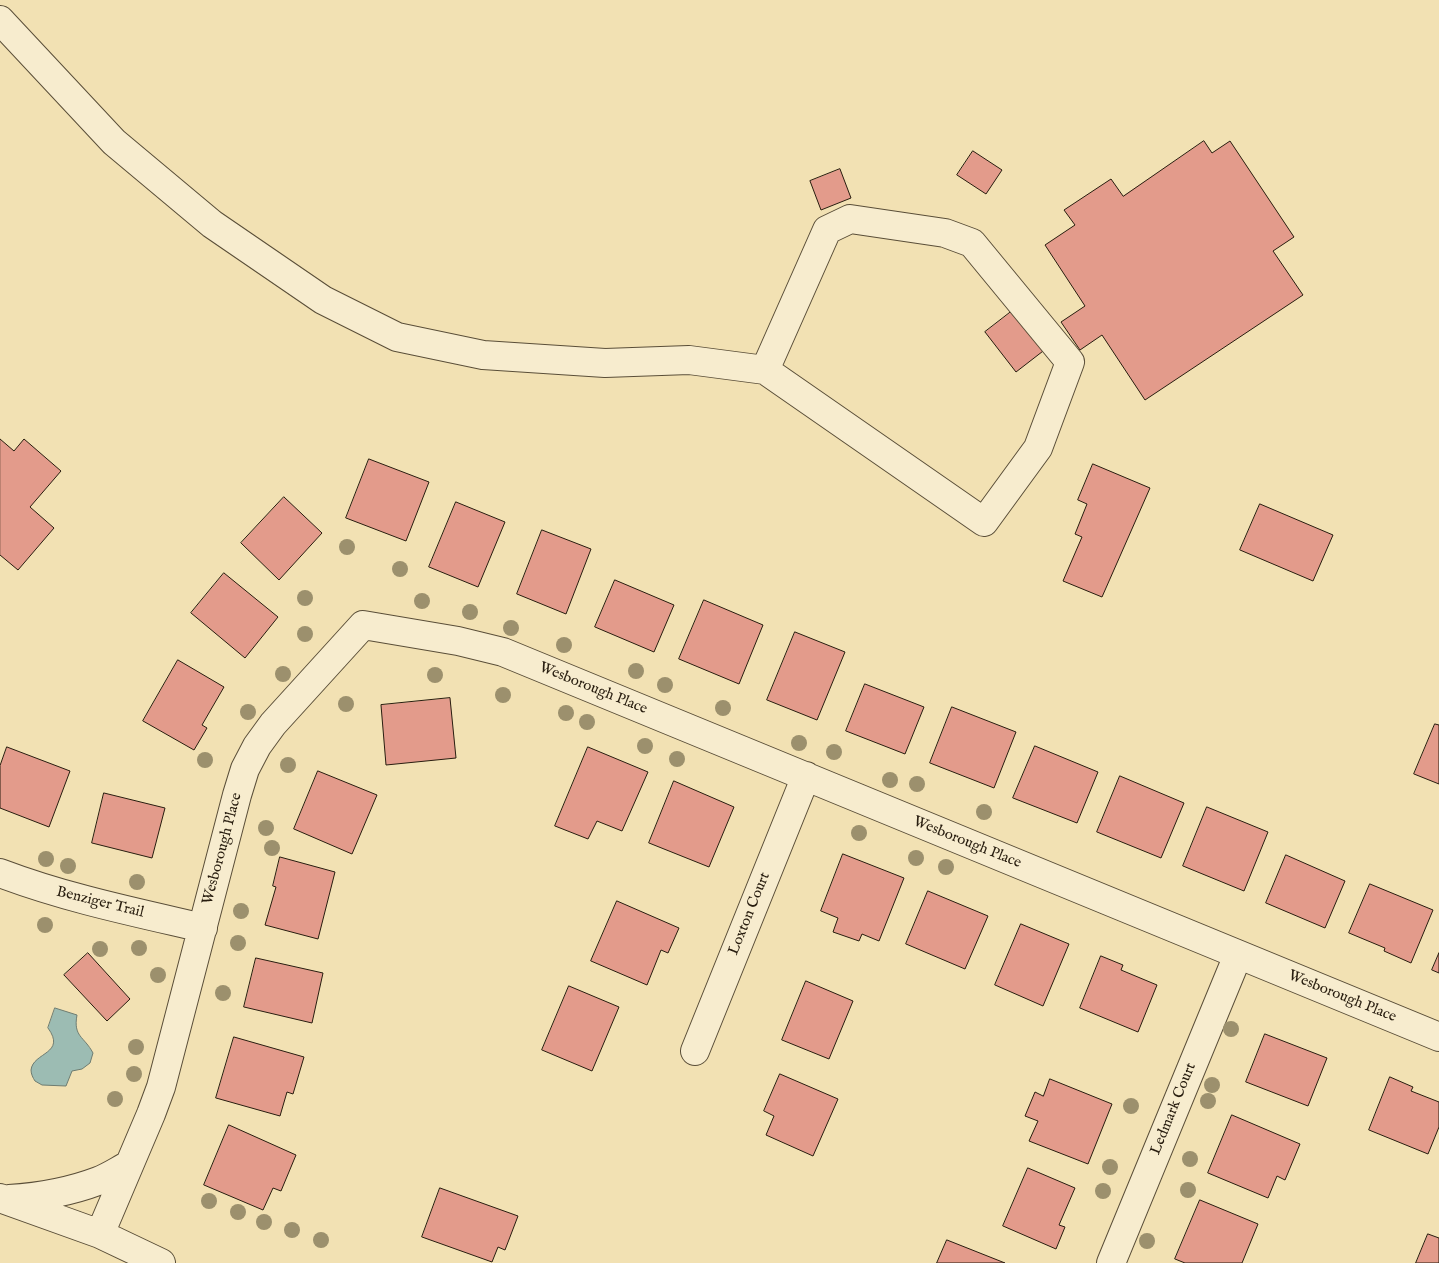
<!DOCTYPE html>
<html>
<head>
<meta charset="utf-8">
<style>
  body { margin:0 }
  canvas { display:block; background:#f2e1b3 }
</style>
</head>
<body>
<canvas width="1439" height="1263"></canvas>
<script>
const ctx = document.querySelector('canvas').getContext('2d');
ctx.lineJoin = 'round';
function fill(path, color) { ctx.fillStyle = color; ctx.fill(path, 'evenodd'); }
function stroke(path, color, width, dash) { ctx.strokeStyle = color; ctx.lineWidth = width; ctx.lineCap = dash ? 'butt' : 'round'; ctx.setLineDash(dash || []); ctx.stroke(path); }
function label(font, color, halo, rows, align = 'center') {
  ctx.font = font + ' "IM FELL English",serif'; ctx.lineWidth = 5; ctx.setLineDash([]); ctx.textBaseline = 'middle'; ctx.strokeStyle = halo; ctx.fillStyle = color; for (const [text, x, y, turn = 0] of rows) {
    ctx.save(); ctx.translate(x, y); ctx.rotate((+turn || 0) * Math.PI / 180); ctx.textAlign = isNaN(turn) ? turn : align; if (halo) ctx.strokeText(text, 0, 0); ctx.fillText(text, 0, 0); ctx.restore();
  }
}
const water = new Path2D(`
  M55,1008l22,7c-4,22 7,21 16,38l-3,10 -8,6 -10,2 -6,15 -24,-1 -7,-4c-2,-3 -4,-7 -4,-11 2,-18 36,-16 17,-42z`);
fill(water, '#9cbcb3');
stroke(water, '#6e7c71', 1);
const building = new Path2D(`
  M1204,141l8,12 18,-12 64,96 -21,14 30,44 -158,105 -43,-65 -22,15 -19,-28 24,-16 -40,-61 30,-20 -11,-15 47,-31 12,17z
  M973,151l29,19 -16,24 -29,-19z
  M840,169l11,29 -30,12 -11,-29z
  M1016,308l31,40 -31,24 -31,-40z
  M0,439l14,12 10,-12 37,32 -31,36 24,21 -36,42 -18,-15z
  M369,459l60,23 -23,59 -60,-23z
  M1093,464l57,24 -48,109 -39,-16 19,-44 -7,-3 12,-30 -9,-4z
  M284,497l38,36 -43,47 -38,-37z
  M456,502l49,20 -27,65 -49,-20z
  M1260,504l73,31 -20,46 -73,-31z
  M542,530l49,19 -25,65 -49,-20z
  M224,573l54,44 -33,41 -54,-45z
  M615,580l59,25 -20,47 -59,-25z
  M704,600l59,25 -24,59 -60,-25z
  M795,632l50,20 -28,68 -50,-20z
  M178,660l46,27 -22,38 5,3 -13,22 -51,-29z
  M865,684l59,23 -19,47 -59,-23z
  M450,698l6,60 -70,7 -5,-60z
  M952,707l64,25 -22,56 -64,-25z
  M1435,724l4,1v59l-25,-10z
  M1035,746l63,26 -21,51 -64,-25z
  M7,747l63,24 -21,56 -49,-19v-42z
  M588,747l60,25 -26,59 -25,-10 -9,18 -33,-13z
  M318,771l59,24 -25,59 -58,-25z
  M1120,776l64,27 -23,55 -64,-26z
  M674,781l60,26 -25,60 -60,-24z
  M104,793l61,15 -13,50 -60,-15z
  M1207,807l61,25 -24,59 -61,-25z
  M843,854l61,24 -25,63 -17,-7 -3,7 -26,-9 5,-14 -17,-7z
  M1286,855l59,26 -20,47 -59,-25z
  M280,857l55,15 -17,67 -53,-14 11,-38 -3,-1z
  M1370,884l63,26 -22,53 -27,-12 1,-3 -36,-15z
  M928,891l60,25 -23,53 -59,-25z
  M617,901l62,27 -11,25 -7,-3 -14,35 -56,-24z
  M1021,924l48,20 -26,62 -48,-21z
  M88,953l42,46 -23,22 -43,-46z
  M1439,953v20l-7,-3z
  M1101,956l22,9 -2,5 36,15 -19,47 -58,-24z
  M256,958l67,15 -11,50 -68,-16z
  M806,981l47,20 -24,58 -47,-19z
  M569,986l50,21 -27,64 -50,-21z
  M1265,1034l62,24 -19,48 -62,-24z
  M234,1037l70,20 -11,37 -6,-2 -7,24 -64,-18z
  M780,1074l58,25 -25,57 -47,-21 8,-19 -10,-5z
  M1390,1077l23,10 -2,4 28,11v25l-11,27 -59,-24z
  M1050,1079l62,25 -24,60 -59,-23 9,-20 -13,-5 10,-24 8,4z
  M1232,1115l68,29 -15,36 -8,-4 -9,22 -60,-25z
  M229,1125l67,30 -15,36 -8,-3 -10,22 -59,-25z
  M1028,1168l47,20 -16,37 6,2 -9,22 -53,-23z
  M440,1188l78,28 -13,34 -7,-3 -6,15 -70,-25z
  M1200,1200l58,24 -16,39h-57l-10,-4z
  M1428,1234l11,4v25h-23z
  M947,1240l58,23h-68z`);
fill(building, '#e39b8b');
stroke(building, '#281d0f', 1);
const minor = new Path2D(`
  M0,20l114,122 98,82 111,76 74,37 86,18 122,8 84,-3 76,10 219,152 54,-74 32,-86 -98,-119 -27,-10 -95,-14 -23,11 -62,140
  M0,873c66,25 134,39 203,55
  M695,1051l111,-275
  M0,1198l100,36 61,29
  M9,1199c31,-2 60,-7 89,-18 11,-4 21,-11 31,-16
  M100,1234l51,-120 10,-27 76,-292 8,-26 12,-23 16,-22 90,-99 95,16 45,11 936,385
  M1111,1263l127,-308`);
stroke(minor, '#5a4e38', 30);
stroke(minor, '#f7ecce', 28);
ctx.fillStyle = '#9c906d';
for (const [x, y] of [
  [347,547],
  [400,569],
  [305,598],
  [422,601],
  [470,612],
  [511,628],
  [305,634],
  [564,645],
  [636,671],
  [283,674],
  [435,675],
  [665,685],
  [503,695],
  [346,704],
  [723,708],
  [248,712],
  [566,713],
  [587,722],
  [799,743],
  [645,746],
  [834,752],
  [677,759],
  [205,760],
  [288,765],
  [890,780],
  [917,784],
  [984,812],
  [266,828],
  [859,833],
  [272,848],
  [916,858],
  [46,859],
  [68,866],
  [946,867],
  [137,882],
  [241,911],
  [45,925],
  [238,943],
  [139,948],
  [100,949],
  [158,975],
  [223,993],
  [1231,1029],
  [136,1047],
  [134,1074],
  [1212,1085],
  [115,1099],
  [1208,1101],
  [1131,1106],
  [1190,1159],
  [1110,1167],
  [1188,1190],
  [1103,1191],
  [209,1201],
  [238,1212],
  [264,1222],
  [292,1230],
  [321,1240],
  [1147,1241]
]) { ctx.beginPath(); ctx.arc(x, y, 8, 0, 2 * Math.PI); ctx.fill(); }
label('15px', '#281d0f', '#f7ecce', [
  ["Wesborough Place",593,689,22],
  ["Wesborough Place",967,843,22],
  ["Wesborough Place",223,849,-75],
  ["Benziger Trail",100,903,14],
  ["Loxton Court",750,914,-68],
  ["Wesborough Place",1342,997,22],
  ["Ledmark Court",1174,1109,-68]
]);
</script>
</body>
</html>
